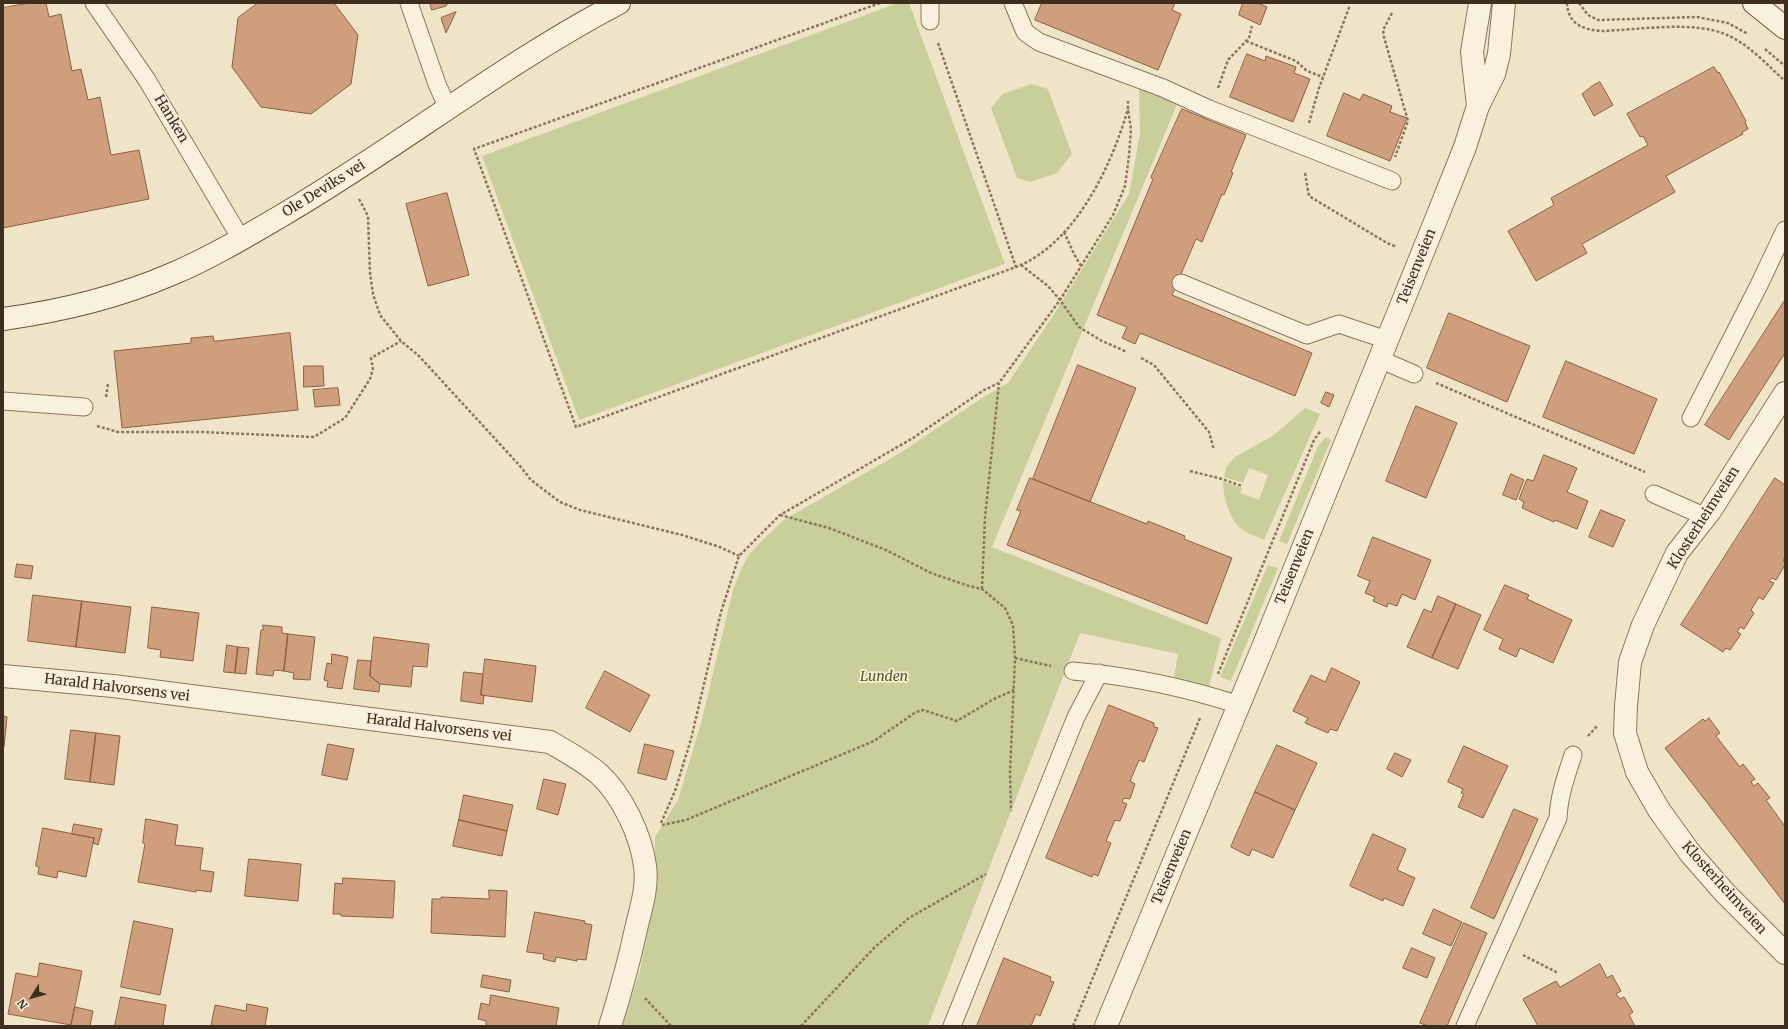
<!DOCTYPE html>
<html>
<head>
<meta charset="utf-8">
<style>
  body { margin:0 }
  #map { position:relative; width:1788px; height:1029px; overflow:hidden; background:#f0e4c8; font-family:Merriweather,serif }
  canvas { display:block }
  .frame { position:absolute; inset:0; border:4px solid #3d2e20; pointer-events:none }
  .north { position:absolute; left:12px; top:977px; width:40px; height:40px; -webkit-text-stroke:3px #f7eed8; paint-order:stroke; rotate:233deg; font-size:11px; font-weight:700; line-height:16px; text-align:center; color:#3d2e20 }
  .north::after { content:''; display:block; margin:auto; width:14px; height:18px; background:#3d2e20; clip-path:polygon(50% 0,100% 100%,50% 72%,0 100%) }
</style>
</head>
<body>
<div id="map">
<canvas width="1788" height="1029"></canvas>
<div class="frame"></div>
<div class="north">N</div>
</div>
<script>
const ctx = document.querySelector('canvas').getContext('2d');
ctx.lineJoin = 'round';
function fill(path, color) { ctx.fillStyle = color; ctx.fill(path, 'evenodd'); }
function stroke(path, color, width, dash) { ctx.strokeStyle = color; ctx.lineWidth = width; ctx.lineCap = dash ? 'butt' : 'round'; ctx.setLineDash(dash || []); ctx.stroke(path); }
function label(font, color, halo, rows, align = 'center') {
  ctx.font = font + ' Merriweather,serif'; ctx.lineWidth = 3.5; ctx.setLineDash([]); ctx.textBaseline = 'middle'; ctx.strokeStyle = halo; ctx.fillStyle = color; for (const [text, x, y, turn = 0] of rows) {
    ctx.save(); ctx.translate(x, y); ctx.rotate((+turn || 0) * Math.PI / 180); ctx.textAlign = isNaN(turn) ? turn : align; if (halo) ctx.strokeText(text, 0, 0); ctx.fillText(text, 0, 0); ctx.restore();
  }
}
fill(new Path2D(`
  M898,3h11l96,261 -426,156 -97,-264z
  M1031,84l17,5 24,65 -15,19 -26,9 -14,-4 -26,-70 12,-14z
  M1139,88l36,14 1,5 -184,440 229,91 -12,49 -35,-10 4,-23 -98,-21 -152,393h-306l18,-55 11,-56 4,-33v-45l23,-37 23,-77 32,-133 8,-21 9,-16 32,-32 118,-68 85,-57 23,-13 46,-69 75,-120 11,-60z
  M1305,408l15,6 -56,126c-9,-4 -19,-7 -26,-14 -10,-11 -15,-31 -15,-45l19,7 -2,5 19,7 9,-25 -19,-7 -6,15 -19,-6 2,-10 9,-10 39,-22z
  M1326,437l5,3 -44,104 -8,-3 39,-95z
  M1268,565l10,3 -47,113 -11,-4z`), '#c9cf9b');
const building = new Path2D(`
  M30,3h16l3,14 12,-3 11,57 9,-2 7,31 12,-3 11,58 28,-5 10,49 -146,29v-220z
  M258,3h76l24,32 -7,49 -40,30 -50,-7 -29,-40 6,-49z
  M430,3h18l-2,3 -14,4z
  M1042,3h133l-3,7 9,4 -23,56 -123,-50z
  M1243,3h15l9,4 -7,18 -21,-10z
  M456,12l-10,21 -5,-15z
  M1247,54l18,7 1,-5 30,11 -2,6 16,6 -17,43 -63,-25z
  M1714,67l4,6 1,-1 27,49 -1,1 3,7 -6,3 1,2 -77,42 9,16 -93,52 5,9 -51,28 -28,-50 46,-26 -3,-7 97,-53 -5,-9 -3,1 -13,-23z
  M1600,82l13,23 -19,11 -12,-22 10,-8z
  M1344,93l16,7 3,-6 29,12 -2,6 17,6 -17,43 -63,-25z
  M1182,109l64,26 -15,37 2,1 -9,22 -2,-1 -20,48 -6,-3 -24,56 140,58 -17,43 -155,-63 -5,11 -13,-6 5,-11 -30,-12 56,-136 -2,-1z
  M447,193l22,82 -41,11 -22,-82z
  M1785,300v53l-56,87 -24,-15z
  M1449,313l81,33 -23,56 -80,-34z
  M290,333l8,77 -176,18 -8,-77 77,-8v-5l22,-2 1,5z
  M1566,361l91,38 -23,55 -91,-37z
  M1078,365l58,23 -46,114 -57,-23z
  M304,366h19l1,20 -20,1z
  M338,388l2,17 -25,2 -2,-17z
  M1326,392l8,3 -5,12 -8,-4z
  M1416,406l41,17 -31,75 -40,-17z
  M1544,455l33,13 -10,24 21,9 -11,28 -22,-9 -1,2 -32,-14 2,-6 -5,-3 8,-20 6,2z
  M1511,474l13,6 -8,20 -13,-5z
  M1030,478l117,46 1,-3 37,15 -1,3 48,19 -25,66 -200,-79 14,-34 -4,-1z
  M1775,478l10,7v72l-2,4 2,1v3l-9,15 -4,-2 -3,3 5,2 -11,17 -4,-3 -8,13 3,3 -10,16 -4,-2 -3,5 4,2 -11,16 -4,-2 -3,4 -42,-27z
  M1601,510l24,10 -12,27 -24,-10z
  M1373,537l58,23 -16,40 -13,-6 -5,12 -9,-3 -1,4 -14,-6 2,-4 -10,-4 5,-12 -12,-5z
  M17,564l16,2 -2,13 -16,-2z
  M1505,585l24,10 -2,4 45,21 -19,43 -33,-15 -4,9 -17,-8 4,-10 -19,-9z
  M33,595l49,6 -6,46 -48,-6z
  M1438,596l18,8 -24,54 -25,-11 17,-38 7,3z
  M82,601l49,6 -6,46 -49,-6z
  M1456,604l25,11 -23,54 -26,-11z
  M152,607l47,6 -6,48 -33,-4 1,-7 -13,-2z
  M263,625l19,2v6l6,1 -4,37 -10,-1 -1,6 -17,-2 5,-44h2z
  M288,634l27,3 -5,43 -17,-1 1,-6 -10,-2z
  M374,637l55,7 -2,23 -14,-1 -2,21 -31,-3 -10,-8z
  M227,645l11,2 -3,26 -11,-1z
  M238,647l11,1 -3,26 -11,-1z
  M332,654l16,3 -6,32 -15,-2 1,-6 -4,-1 3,-17 4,1z
  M485,659l51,7 -4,36 -51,-7z
  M358,660l13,1 -1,15 10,8 -1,8 -25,-3z
  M1332,668l28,14 -23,49 -7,-2 -2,4 -23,-10 3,-5 -15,-7 18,-36 14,7z
  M605,671l45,24 -20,37 -44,-24z
  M464,672l19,2 -2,21 3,1 -1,8 -22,-3z
  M1109,705l45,18v4l4,1 -14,34 -5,-2 -9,21 5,3 -5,15 -6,-1 -2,4 5,2 -7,17 -5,-1 -9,21 5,2 -13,33 -5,-2 -1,3 -46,-19z
  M3,716l4,1 -3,30h-1z
  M1709,718l11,15 -4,3 24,31 3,-3 12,15 -4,3 3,4 4,-3 12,15 -4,2 18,25 1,-1v80l-120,-156 38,-29 2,2z
  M71,730l25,3 -6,49 -25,-3z
  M96,733l24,3 -6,49 -24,-3z
  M328,744l26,5 -7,31 -25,-5z
  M645,744l29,7 -8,29 -28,-7z
  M1277,745l40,18 -22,47 -40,-18z
  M1464,746l44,20 -25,52 -25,-11 6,-13 -3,-1 2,-4 -15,-7z
  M1395,753l16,7 -9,17 -15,-8z
  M544,779l22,5 -8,31 -21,-6z
  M1255,792l40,18 -22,48 -21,-9 -3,7 -18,-9z
  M464,795l49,10 -6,26 -48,-11z
  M1514,809l24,10 -44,100 -23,-11z
  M146,819l32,6 -3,20 28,3 -3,22 14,2 -3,20 -15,-2v2l-58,-10 7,-38 -2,-1z
  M459,820l48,11 -5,25 -49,-10z
  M74,824l28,5 -4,16 -5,-2 1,-5 -22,-4z
  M43,828l51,10 -8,39 -28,-6 -1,7 -19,-4 1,-7 -3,-1z
  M1373,834l33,15 -9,21 18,8 -12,28 -19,-8 -1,3 -33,-15z
  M249,859l52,5 -3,37 -53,-5z
  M343,878l52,3 -2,37 -52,-2v-2h-8l2,-31 7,1z
  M489,890l18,1 -2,46 -74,-4 1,-34h9v-2l48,2z
  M1434,909l28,13 -11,24 -28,-12z
  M535,912l50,9 -1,2 8,2 -6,35 -9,-1v2l-21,-4 -1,5 -12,-3 1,-5 -17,-2z
  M134,921l39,8 -13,66 -39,-8z
  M1464,923l23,10 -40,93h-19l-8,-3z
  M1412,948l23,10 -8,20 -24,-10z
  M1004,958l47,19 -1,4 4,1 -14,34 -4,-2 -5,12h-54z
  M40,963l42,8 -11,54 -63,-11 8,-41 21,4z
  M1600,964l7,14 5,-3 9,16 -5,3 4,5 4,-2 9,15 -4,3 6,11h-97l-15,-27 33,-18 4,6z
  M483,975l28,5 -2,12 -28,-5z
  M491,995l68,13 -3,18h-70v-5l-8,-2 3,-16 8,2z
  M121,997l45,8 -3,20 4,1h-52z
  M247,1004l21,4 -3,18h-54l4,-21 31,6z
  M75,1007l18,4 -3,15h-19z`);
fill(building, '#cf9f7d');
stroke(building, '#8d5f41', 1);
const lane = new Path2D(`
  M94,3l53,77 94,159
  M409,3l28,81 11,25
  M930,3v18
  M1013,3l12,29 14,10 124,46 46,21 183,72
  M1181,283l126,52 32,-11 48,16
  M1379,359l35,15
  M3,401l81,6
  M1691,418l68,-133 26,-55
  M1654,494l52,23
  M1073,671c57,5 111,16 166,34
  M952,1026l124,-309 23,-44
  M1465,1026l93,-208c1,-22 8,-42 15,-63`);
const street = new Path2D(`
  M1478,106l-6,-54 8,-49
  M1785,393l-75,118 -33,42 -34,72 -13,37 -4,44 -1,27 12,39 22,38 31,43 35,40 60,60
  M3,676l110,10 437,56c17,10 34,19 49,32 23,21 42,61 46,92 3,21 -4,42 -9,63 -7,33 -16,65 -26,97
  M1106,1026l159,-384 170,-420 30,-75 13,-41 16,-32 5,-20 5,-51`);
const secondary = new Path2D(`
  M1754,3l31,25
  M3,319c58,-8 116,-22 169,-45 38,-16 73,-37 109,-58 115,-67 220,-151 338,-213`);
stroke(lane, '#8d765c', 19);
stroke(street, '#8d765c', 24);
stroke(secondary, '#6f573f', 24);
stroke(new Path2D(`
  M880,3l-406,146 102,278 440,-160c59,-23 95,-100 112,-158
  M1567,3c1,21 16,27 35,28 35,-1 93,-11 125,4 23,10 40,30 58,46
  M1579,3l9,12 10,5 99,-3 31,6 20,11
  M1392,13l-9,17 1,7 24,84 -13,36
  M1246,41l50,20 11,10 16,6
  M938,43l78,224
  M1765,49l20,17
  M1218,88l10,-28 21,-22 3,-12
  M1309,123l10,-35 31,-83
  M1305,173l4,23 78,47 10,4
  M359,199l9,17 2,57 3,21 7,21 21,26 18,15 45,49 56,61 11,14 29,22 20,8 102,25 38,12 19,9
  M1064,232l10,22 7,12
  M1021,265l27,21 12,14 19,27 23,14 25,11
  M1141,358l13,7 55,67 5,18
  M1436,383l209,89
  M106,397l2,-13
  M97,426l21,6h84l112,5 31,-19 25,-39 3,-10 -2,-11 30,-17
  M1190,471l32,8 20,7
  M780,515l49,13 57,22 45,23 38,13 13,3 23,19 8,17 2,33 -5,115 1,38
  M982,589l3,-72 14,-134
  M1015,658l36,8
  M1218,674l96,-234 7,-10
  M1588,736l10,-11
  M661,823l14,-32 16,-52 30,-127 18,-56 41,-41 133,-77 71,-48 15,-7 61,-83 53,-85 12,-29 4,-30 2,-27 -3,-20v-8
  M662,825l24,-5 188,-79 42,-29 7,-2 34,11 37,-22 20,-9
  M1523,955l35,18
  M645,998l26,28
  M801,1026l74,-79 34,-29 77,-44
  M1073,1026l127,-308`), '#8d765c', 2.5, [3, 2]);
stroke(lane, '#faf1dc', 17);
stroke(street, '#faf1dc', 22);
stroke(secondary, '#faf1dc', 22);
label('14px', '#3d2e20', '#f7eed8', [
  ["Hanken",171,119,59],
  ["Ole Deviks vei",324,189,-32],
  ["Teisenveien",1417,267,-68],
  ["Klosterheimveien",1704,518,-57],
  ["Teisenveien",1295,567,-68],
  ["Harald Halvorsens vei",117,688,7],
  ["Harald Halvorsens vei",439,728,7],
  ["Teisenveien",1172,867,-67],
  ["Klosterheimveien",1724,888,48]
]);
label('italic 14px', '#4d5a26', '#f7eed8', [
  ["Lunden",884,677]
]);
</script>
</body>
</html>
